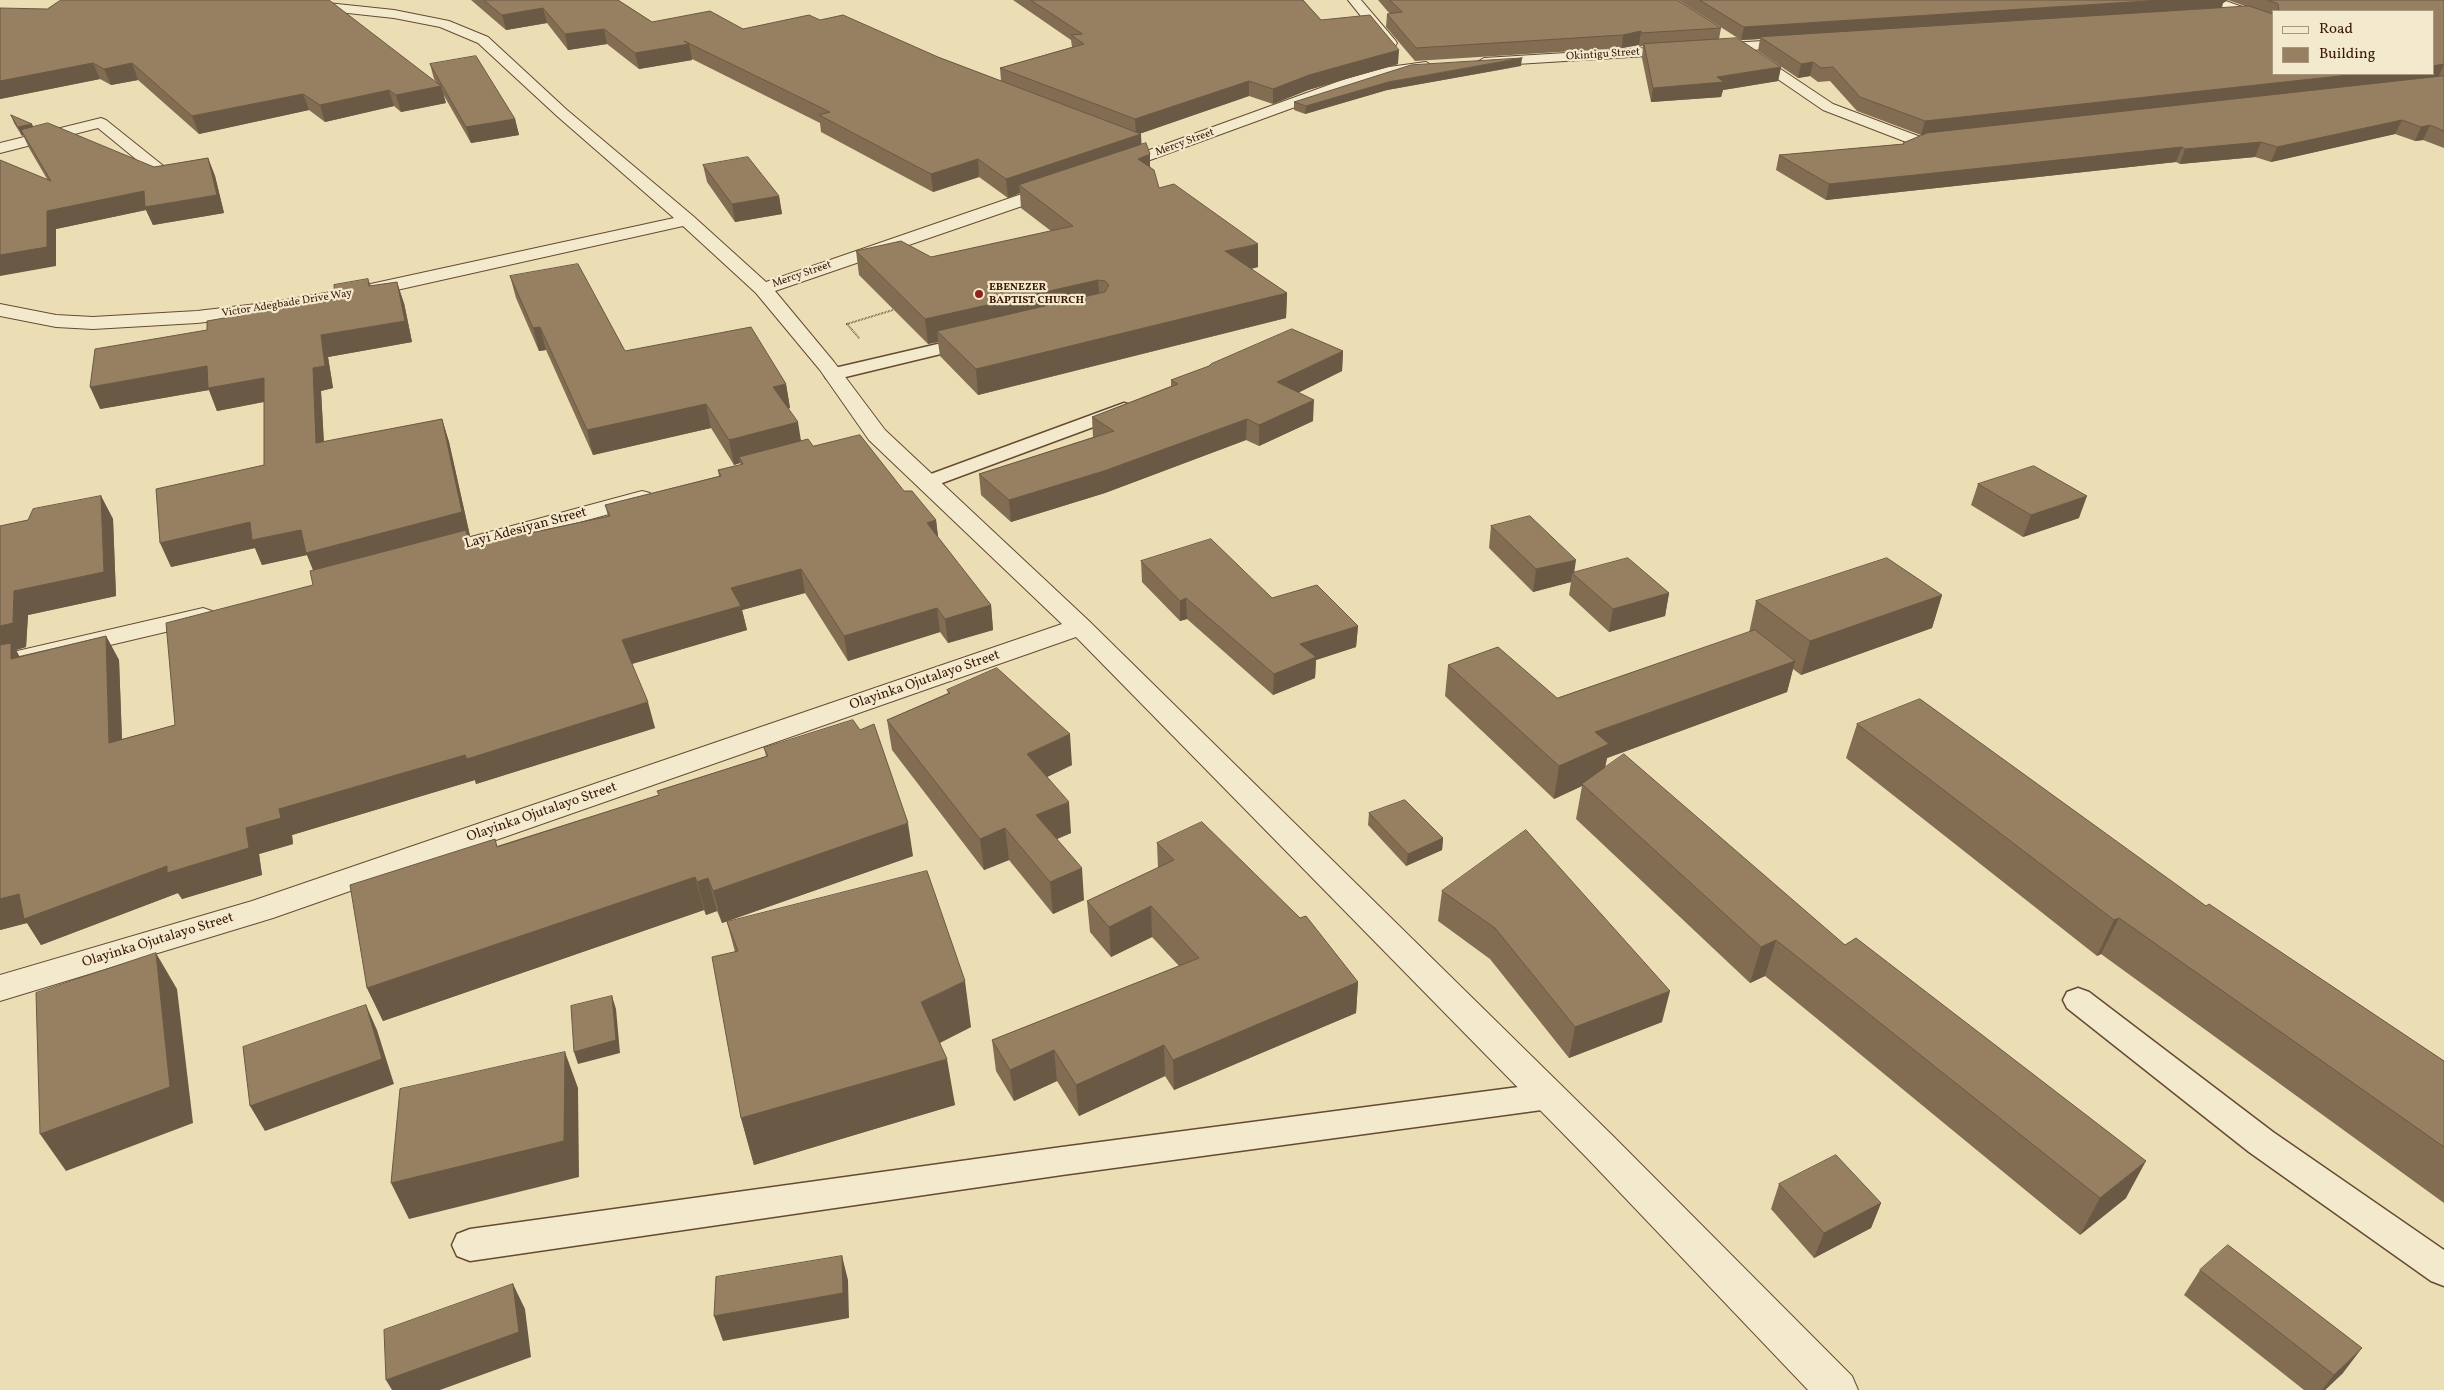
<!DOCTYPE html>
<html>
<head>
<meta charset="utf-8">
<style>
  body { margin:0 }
  #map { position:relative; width:2444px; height:1390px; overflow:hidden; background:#ecdeb4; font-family:Vollkorn,serif }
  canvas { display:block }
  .legend { position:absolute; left:2272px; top:10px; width:162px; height:65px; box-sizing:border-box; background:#f3eace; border:1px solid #a9967f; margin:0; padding:6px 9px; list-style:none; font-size:15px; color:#3a1808 }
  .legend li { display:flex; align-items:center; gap:10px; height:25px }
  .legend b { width:25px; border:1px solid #a9967f }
</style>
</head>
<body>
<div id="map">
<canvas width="2444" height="1390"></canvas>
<ul class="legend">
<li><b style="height:6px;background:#f3eace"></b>Road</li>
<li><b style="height:14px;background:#977f61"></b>Building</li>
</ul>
</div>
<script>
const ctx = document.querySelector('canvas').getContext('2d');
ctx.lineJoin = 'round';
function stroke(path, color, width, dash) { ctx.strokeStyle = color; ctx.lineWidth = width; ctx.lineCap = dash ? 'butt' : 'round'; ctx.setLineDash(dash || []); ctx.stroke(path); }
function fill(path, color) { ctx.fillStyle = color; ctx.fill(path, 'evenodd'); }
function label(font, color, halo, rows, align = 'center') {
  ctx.font = font + ' Vollkorn,serif'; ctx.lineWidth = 4.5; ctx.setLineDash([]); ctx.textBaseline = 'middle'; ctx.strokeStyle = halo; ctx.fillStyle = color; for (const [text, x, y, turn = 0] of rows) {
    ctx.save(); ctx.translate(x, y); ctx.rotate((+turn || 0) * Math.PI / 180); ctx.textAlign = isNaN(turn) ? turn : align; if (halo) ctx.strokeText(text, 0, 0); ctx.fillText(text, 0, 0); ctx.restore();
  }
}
const lane = new Path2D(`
  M972,336l6,1 3,4 -3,4 -145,35 -7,-2 -2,-4 2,-4z
  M1124,403l7,2 3,4 -3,4 -197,73 -7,2 -7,-2 -3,-4 3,-4z
  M2078,988l11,4 184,140 171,118v36l-13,-5 -182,-129 -182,-144 -4,-8 4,-8z
  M1549,1083l12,4 4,9 -4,9 -12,4 -487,66 -592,86 -13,-5 -5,-11 5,-11 13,-5 592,-82z`);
const street = new Path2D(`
  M258,0h41l95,10 55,11 39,16 79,73 126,106 73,66 282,-97h12l2,4 -2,4 -285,98 59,71 51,68 204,191 525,516 238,239 6,14h-50l-220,-231 -512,-522 -803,281 -273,83v-26l252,-74 810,-277 -193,-184 -49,-70 -64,-77 -73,-67 -340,76 -69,12 -77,9 -104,6 -37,-2 -56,-11v-12l56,11 37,2 104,-6 77,-9 69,-12 331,-72 -117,-102 -79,-73 -38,-16 -46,-9 -130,-14z
  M1348,0h13l34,40 2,3 -2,3h-10z
  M2205,0h18l50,18v9l-66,-24z
  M1796,39l5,1 2,3 -2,3 -49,4 81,54 93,35 2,3 -2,3h-12l-91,-35 -79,-54 -2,-3 2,-3 -260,16 -7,-4 7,-4z
  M1426,62l7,4 -2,3 -42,6 -31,9 -238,87h-12l-2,-3 2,-3 240,-87 41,-11z
  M101,118l5,2 65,52 2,3 -2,3h-12l-61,-50 -98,25v-10z
  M642,491l8,2 4,5 -4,5 -215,58 -9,-2 -3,-5 3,-5z
  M203,608l9,3 4,5 -4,5 -212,50v-16z`);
stroke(lane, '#664a33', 3);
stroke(street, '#664a33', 2);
stroke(new Path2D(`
  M859,338l-12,-14 46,-14`), '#3a1808', 2, [0.5, 1]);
fill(lane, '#f3eace');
fill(street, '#f3eace');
fill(new Path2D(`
  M471,0h147l34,22 91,7 77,-9 118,37 63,24 -1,-13 72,-21 -1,-7 -58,-40h290l18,20 77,44 -90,26 -35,14 -24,-8 -110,38h2v10l18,44 99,79 -7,2 36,24 -1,25 -308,77 -38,-39 -2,-14 -10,2 -69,-69 -3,-24 75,6 120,-26 -30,-23 -1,-15 -12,5 -29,-21 -46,15 -112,-60 -1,-9 -128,-64v1l-53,9 -32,-25 -39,6 -21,-27 -41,7z
  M1378,0h299l44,28 -2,11 62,28 -3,14 -55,9 -2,7 -70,5 -9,-44 1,-12 -4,1v-2l-17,3 -207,13 -29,-34 1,-13h3z
  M1678,0h766v148l-21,-8 -8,1 -20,-7 -124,28 -16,-5 -75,7 -4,-2 -350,38 -50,-30 3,-15 124,-11v-1l20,-8h-2l-64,-24 -27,-30 -12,1 -8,-6 -12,2 -40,-27 2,-12 -19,1zM2228,0l17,6 -23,2 1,-5zM2273,11h160l-160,63z
  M0,8l437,75 -3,-4 -4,-15 85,55 4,16 -48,8 -28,-49 3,9 -45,9 -7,-6 -69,16 -16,-12 -110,24 -61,-54 -27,5 -11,-6 -100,20z
  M1521,66l-134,24 -82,24 -11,-4v-8z
  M11,115l22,12 121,40 54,-9 7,18 9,37 -71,12 -7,-15 -90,19v37l-9,-87 -18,-31 -6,-13 -1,1 -8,-13z
  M703,165l76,31 3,18 -47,8 -28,-40z
  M510,276l115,75 161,33 4,24 -2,1 13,32 103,50 32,29 2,18 53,67 2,25 -45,13 -8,-11 -92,29 -43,-68 -63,17 5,20 -115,34 23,64 -179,56 -1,-4 -183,55 1,9 -34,10 3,21 -80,24 -4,-6 -137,52 -14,-22 -27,7v-404l28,-6 73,-24 12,23 3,77 -88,19 -2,32 -10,3 3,6 87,-20 13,24 3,79 53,-14 138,-140v-15l-6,-15 -45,10 -7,-17 -84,19 93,-102v-63l-47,9 -8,-21 -109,19 107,-79 128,-31 33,-20 3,7 33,17 8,39 -84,15 5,31 -12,3 3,51 118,-23 7,23 21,94h-2l3,9 137,-29 -3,-11 114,-29 -1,-6 23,-5 -1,-2 -6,2 -23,-37 -118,27 -47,-105 -7,1 -23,-53z
  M1343,351l-1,20 -44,22 15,28 -54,25 -13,-6 -141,53 -94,29 -30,-27 -2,-21 114,-37 -1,-20 79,-31v-6z
  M1978,484l101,34 -56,19 -52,-32z
  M1491,526l83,46 95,21 -4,23 -56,16 -40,-37 2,-13 -38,10 -44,-44z
  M1141,561l131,37 86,28 -2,21 -40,13 -1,18 -42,17 -86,-76 -7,2 -38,-39z
  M1942,595l-10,33 -131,47 -8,-6 -6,23 -180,66 -2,10 521,430 -46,37 -315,-259 -15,7 -174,-164 6,-33 -28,13 -109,-103 3,-31 109,33 192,-65 7,-32z
  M947,690l125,75 -25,12 24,56 -15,6 28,61 -31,14 -44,-54 -25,10 -92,-120 -5,-30 61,-27z
  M1857,724l349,182 238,155v142l-343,-249 -4,2 -251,-198z
  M764,748l149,108 -191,67 -5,-12 -11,4 -2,-5 -321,111 -16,-33 128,-149 2,7 162,-51 -2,-4 109,-35z
  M1369,813l74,25 -1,12 -36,16 -38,-41z
  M1157,843l201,139 -2,31 -182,77 -9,-14 -86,40 -22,-35 -43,20 -18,-30 -4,-31 187,-74 -27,-29 -41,20 -21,-25 -3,-31 71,-33z
  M1442,891l220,131 -93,36 -79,-99 -52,-38z
  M727,922l244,105 -31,16 15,62 -201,60 -13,-47 -6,-166z
  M1779,1184l102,19 -10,25 -57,30 -43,-49z
  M2200,1270l143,103 -18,17h-21l-120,-95z`), '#826d53');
fill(new Path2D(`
  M2163,0h65l-5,3 -2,5 -461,29v2l-19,1 3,-13z
  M543,8l4,15 -41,7 -4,-15z
  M604,29l3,15 -39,6 -3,-16z
  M1641,31l-2,14 -17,3 1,-13z
  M689,44l3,16 -53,9 -4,-16z
  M1399,50l-1,14 -90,26 -35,14v-15l36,-14z
  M1522,58l-1,8 -134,24 -82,24 1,-8 82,-24z
  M1813,62l-3,14 -12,2 3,-14z
  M93,63l7,16 -100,20v-18z
  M132,63l6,17 -27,5 -7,-16z
  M2444,64l-6,14 -517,57 4,-14 433,-47h75v-8z
  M1781,67l-3,14 -55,9 -2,7 -70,5 2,-14z
  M1249,81v15l-113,39 -1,-16z
  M441,86l5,17 -45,9 -5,-17z
  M389,90l5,16 -69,16 -5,-17z
  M303,94l6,16 -110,24 -7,-18z
  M515,119l4,16 -48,8 -5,-16z
  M2402,120l-7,14 -124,28 6,-15z
  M32,124l4,8 -15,-2 2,5 -1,1 -4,-9z
  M2430,125l-7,15 -8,1 6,-14z
  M1141,134l1,18 -123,33 1,8 -12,5 -2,-19z
  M2261,142l-6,15 -75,7 5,-15z
  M2182,147l-6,15 -350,38 3,-16z
  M1150,154v22l-12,-17z
  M208,158l7,18 9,37 -71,12 -7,-15 -90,19v37l-56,10v-21l47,-44z
  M978,159l1,18 -46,15 -2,-18z
  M779,196l3,18 -47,8 -3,-18z
  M1258,244v23l-33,8v-24z
  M1098,280l2,24 -163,27 1,11 -10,2 -3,-25z
  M397,282l7,21 8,39 -84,15 5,31 -12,3 4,75 -9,-23 -3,-75 8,-33z
  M1287,293l-1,25 -308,77 -2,-26z
  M540,327l6,23 -7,1 -6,-23z
  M1343,351l-1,20 -65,32v-21z
  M207,366l57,12 9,22 -56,11 -8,-21 -109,19 -10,-22z
  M786,384l4,24 -12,3 -5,-24z
  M1314,400l-1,21 -54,25v-21z
  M706,404l5,24 -118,27 -6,-25z
  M442,419l7,23 21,94h-2l6,18 -158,23 -9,-22 -45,10 -7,-17 -84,19 -11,-24z
  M1247,419l-1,21 -141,53 -94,29 -2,-22z
  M798,422l4,25 -63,10 1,6 -6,2 -5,-25z
  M101,496l12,23 3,77 -88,19 -2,32 -10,3 9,17 -25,-14v-27l14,-35z
  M2087,496l-8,22 -56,19 8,-22z
  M936,520l3,24 -12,-21z
  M1576,560l-2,14 -2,-1 -1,9 -38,10 3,-23z
  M801,569l4,24 -63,17 5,20 -119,35 -6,-25 109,-52z
  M1669,593l-4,23 -56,16 4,-23z
  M1942,595l-10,33 -131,47 9,-34z
  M1186,598l1,21 -7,2v-20z
  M991,605l2,25 -45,13 -3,-24z
  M937,608l3,24 -92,29 -4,-25z
  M1358,626l-2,21 -40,13 -1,18 -42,17 1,-21 26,-30z
  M106,636l13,24 4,108 -14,-25z
  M1795,661l-8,31 -180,66 -4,18 -21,8v2l-28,13 5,-33 36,-34z
  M648,702l7,26 -179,56 -1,-4 -183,55 1,9 -34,10 3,21 -80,24 -4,-6 -137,52 -14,-22 -27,7v-31l246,-71 33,-19z
  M1070,734l2,31 -42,20 -3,-31z
  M1069,802l2,31 -32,14 -3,-32z
  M908,823l5,33 -191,67 -9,-32z
  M1005,828l4,32 -25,10 -4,-31z
  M1443,838l-1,12 -36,16 2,-12z
  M1082,868l2,32 -31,14 -3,-32z
  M695,877l9,33 -321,111 -16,-33z
  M708,878l9,33 -11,4 -9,-33z
  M1151,906l1,31 -41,20 -2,-30z
  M2119,918l-18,36 -4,2 17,-36z
  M1776,940l-11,36 -15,7 11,-36z
  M156,953l21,36 16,134 -127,48 -26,-37z
  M965,981l6,46 -42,21 -8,-46z
  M1358,982l-2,31 -182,77 -1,-30z
  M1670,991l-8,31 -93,36 6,-31z
  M612,996l4,13 4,44 -42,11 -4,-12z
  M366,1005l11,25 17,54 -129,47 -15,-25z
  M1164,1045l1,31 -86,40 -3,-31z
  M1054,1050l3,31 -43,20 -4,-31z
  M565,1052l13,36 1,89 -170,42 -18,-36z
  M947,1059l8,46 -201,60 -13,-47z
  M2146,1161l-20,37 -46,37 20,-37z
  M1881,1203l-10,25 -57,30 10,-25z
  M842,1256l6,24 1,38 -126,23 -9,-25z
  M513,1284l12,25 6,48 -91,33h-48l-6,-10z
  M2362,1348l-19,25 -18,17h-3l12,-15z`), '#6a5944');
const building = new Path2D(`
  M61,0h268l112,86 -45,9 -7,-5 -69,15 -17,-11 -111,22 -60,-53 -28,6 -11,-6 -93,18v-73l47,1z
  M484,0h134l34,22 58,-11 33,18 66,-14 11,5 23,-5 95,42 203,77 -135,45 -28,-20 -47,15 -112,-59 11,-3 -146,-71 5,3 -54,9 -31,-24 -39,5 -22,-26 -41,7z
  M1031,0h272l18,20 49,-5 29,35 -90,25 -36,14 -24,-8 -114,38 -135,-51 84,-24 -13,-9 11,-1z
  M1390,0h287l44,28 -80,5v-2l-18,4 -207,13 -29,-34 15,-2z
  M1700,0h463l-419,27z
  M2268,0h176v64l-11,2v-55h-154l-1,-7z
  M2249,6l24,8v60h85l-433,47 -65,-24 -27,-30 -12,1 -8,-6 -12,2 -41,-27z
  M1737,38l44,29 -64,10 7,5 -71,6 -9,-44z
  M476,56l39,63 -49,8 -36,-63z
  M1522,58l-134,24 -82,24 -12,-4 117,-37z
  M2444,76v55l-14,-6 -9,2 -19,-7 -125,27 -16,-5 -76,7 -3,-2 -353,37 -50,-29 125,-11 -1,-1 24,-10z
  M11,115l21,9 -14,3z
  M48,123l106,44 54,-9 9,37 -72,12 -1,-16 -97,20v36l-47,8v-95l51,21 -30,-51z
  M1146,143l4,11 -12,5 16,11 5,18 15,-4 84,60 -33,7 62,42 -311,76 -39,-38 168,-39 4,-7 -4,-4 -7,-1 -173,39 -69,-68 45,-10 30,16 142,-31 -54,-41z
  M748,157l31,39 -47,8 -29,-39z
  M578,264l47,87 126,-24 35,57 -13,3 25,35 -69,18 -23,-36 -119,26 -47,-103 -7,1 -23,-52z
  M368,279l1,7 28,-4 8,39 -84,14 4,31 -12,2 3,75 126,-24 20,93 -156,41 -5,-23 -49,10 -2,-18 -90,21 -4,-54 108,-24v-87l-56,10 -1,-22 -117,21 5,-38 112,-19v-9l128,-22 -1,-14z
  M1292,329l51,22 -66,31 37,18 -55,25 -12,-6 -143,52 -95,29 -30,-26 135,-43 -22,-14 86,-33 -7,-4 38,-14 2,-2z
  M860,435l44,56h8l24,29 -9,3 64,82 -46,14 -8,-11 -93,28 -43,-67 -70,19 10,18 -119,34 26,62 -181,57 -2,-4 -186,54 2,9 -35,10 3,20 -82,25v-7l-143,53 -5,-25 -19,5v-254l11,-2v16l95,-23 3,107 66,-18 -9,-102 147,-38 -3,-14 156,-41 4,16 140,-30 -5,-11 116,-29 -3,-6 25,-6 -4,-7 69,-18 5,7z
  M2034,466l53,30 -56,19 -53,-31z
  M101,496l3,76 -90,19 -1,32 -13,3v-100l28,-6 5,-11z
  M1530,516l46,44 -40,9 -45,-43z
  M1211,539l61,59 45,-13 41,41 -58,18 16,13 -42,17 -88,-76 -6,3 -39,-40z
  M1628,558l41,35 -56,16 -41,-36z
  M1887,558l55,37 -132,46 -54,-40z
  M1755,630l40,31 -200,71 14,12 -50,22 -111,-101 50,-18 59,51z
  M997,668l73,66 -43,20 42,48 -33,13 46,53 -32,14 -45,-54 -25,11 -93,-119 63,-27 -3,-3z
  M1920,699l286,207 3,-2 235,157v86l-325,-229 -5,2 -257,-196z
  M853,720l7,10 14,-6 34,99 -195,68 -5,-13 -11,4 -2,-5 -328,111 -17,-103 145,-46 2,8 162,-52 -2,-4 111,-35 -4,-8z
  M1624,754l221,191 11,-7 290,223 -46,37 -324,-258 -15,7 -179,-163z
  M1405,800l38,38 -35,16 -39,-41z
  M1202,822l98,96 6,-2 52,66 -185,78 -9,-15 -88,40 -22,-35 -44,20 -18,-30 207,-82 -48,-52 -42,21 -22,-26 87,-41 -17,-17z
  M1526,830l144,161 -95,36 -80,-99 -53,-37z
  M927,871l38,110 -44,21 26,57 -206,59 -29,-161 26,-6 -11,-29z
  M156,953l14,134 -130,47 -4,-141z
  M612,996l4,44 -42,12 -3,-46z
  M366,1005l16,54 -132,47 -7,-59z
  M565,1052l-1,89 -173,42 9,-94z
  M1836,1155l45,48 -57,30 -45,-49z
  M2228,1245l134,103 -28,27 -134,-105z
  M842,1256l1,37 -129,23 2,-39z
  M513,1284l6,48 -133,48 -2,-50z`);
fill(building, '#977f61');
stroke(building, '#6a5944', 1);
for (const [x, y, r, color] of [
  [979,294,5,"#8f2418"]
]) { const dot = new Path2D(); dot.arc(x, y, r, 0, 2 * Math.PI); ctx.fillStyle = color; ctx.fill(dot); stroke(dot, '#f3eace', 2); }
label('11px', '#3a1808', '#f3eace', [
  ["Okintigu Street",1603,55,-4],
  ["Mercy Street",1185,143,-20],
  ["Mercy Street",802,275,-19],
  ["Victor Adegbade Drive Way",287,304,-9]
]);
label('bold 11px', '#3a1808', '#f3eace', [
  ["EBENEZER",989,288],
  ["BAPTIST CHURCH",989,301]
], 'left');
label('14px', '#3a1808', '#f3eace', [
  ["Layi Adesiyan Street",526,529,-15],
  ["Olayinka Ojutalayo Street",925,681,-19],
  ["Olayinka Ojutalayo Street",542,813,-19],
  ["Olayinka Ojutalayo Street",158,941,-17]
]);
</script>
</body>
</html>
